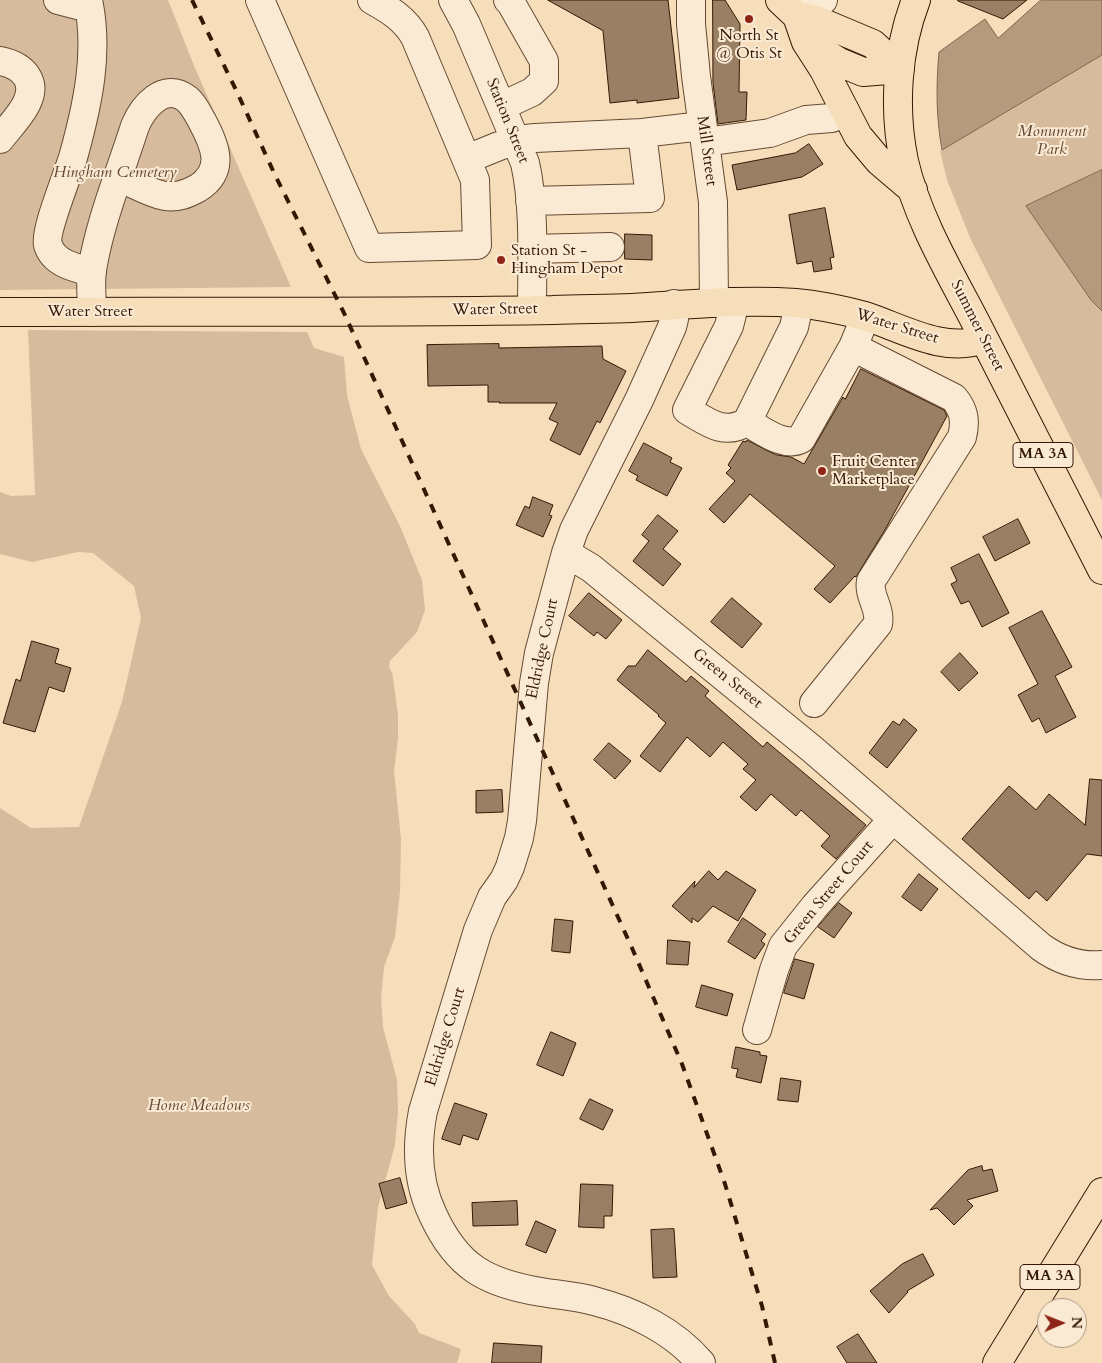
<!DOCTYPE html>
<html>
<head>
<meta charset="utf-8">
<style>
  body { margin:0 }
  #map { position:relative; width:1102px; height:1363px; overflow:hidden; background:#f7debb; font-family:Cardo,serif }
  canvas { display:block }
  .north { position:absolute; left:1037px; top:1298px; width:50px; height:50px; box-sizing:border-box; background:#faead3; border:1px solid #ab9680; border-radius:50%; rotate:89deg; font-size:14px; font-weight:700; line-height:20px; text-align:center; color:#341804 }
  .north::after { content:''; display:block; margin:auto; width:18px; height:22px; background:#8f2418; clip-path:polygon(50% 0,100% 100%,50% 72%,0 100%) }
</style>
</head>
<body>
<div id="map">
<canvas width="1102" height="1363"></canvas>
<div class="north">N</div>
</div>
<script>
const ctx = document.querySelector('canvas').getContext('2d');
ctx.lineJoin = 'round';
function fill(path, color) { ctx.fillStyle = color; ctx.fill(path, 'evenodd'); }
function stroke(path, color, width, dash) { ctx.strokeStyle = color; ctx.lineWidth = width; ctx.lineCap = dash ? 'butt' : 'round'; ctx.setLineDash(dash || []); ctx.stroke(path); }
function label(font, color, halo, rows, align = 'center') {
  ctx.font = font + ' Cardo,serif'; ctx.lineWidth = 4; ctx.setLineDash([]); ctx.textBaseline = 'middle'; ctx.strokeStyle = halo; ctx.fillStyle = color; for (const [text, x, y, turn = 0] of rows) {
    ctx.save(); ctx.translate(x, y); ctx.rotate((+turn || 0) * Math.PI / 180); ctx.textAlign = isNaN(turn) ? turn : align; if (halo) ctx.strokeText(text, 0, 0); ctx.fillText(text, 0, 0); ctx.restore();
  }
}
fill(new Path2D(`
  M0,0h168l27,68 96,219 -291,3z
  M1102,55v115l-75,37 64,93 11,11v189l-131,-260 -24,-60 -7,-29z
  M28,330l279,2 7,16 30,9 3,38 14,54 39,77 22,54 3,30 -8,22 -27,29 -1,7 3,4 2,13 4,30v23l-4,33 7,68 -1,52 -5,46 -11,30 -3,31 2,29 14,53 1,32 -3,33 -17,62 -6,58 17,31 26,28 4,9 42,16 -4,14h-457v-555l31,20 48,-1 43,-125 19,-84 -7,-32 -41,-33 -15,-1 -46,10 -32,-8v-62l11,4 24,-1z`), '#d6bc9c');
const water = new Path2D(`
  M1041,0h61v55l-160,95c-6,-33 -6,-65 -3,-98l46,-33 13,19z
  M1102,170v141l-11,-11 -65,-94z`);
fill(water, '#b59b7d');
stroke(water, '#81674d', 1);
const building = new Path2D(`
  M548,0h120l11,98 -42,5v-3l-27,3 -7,-72z
  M713,0h12l15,24 -1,68h8l-1,28 -28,4 -5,-41z
  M958,0h69l-24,19 -45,-18z
  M809,144l14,20 -21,13 -65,13 -5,-25 63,-12z
  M825,208l9,49 -4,1 2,11 -18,3 -2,-11 -15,3 -8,-49z
  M625,234l27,1v25l-27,-1z
  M499,344v4l103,-2 1,13 23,12 -26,52 -3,-2 -17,34 -30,-15 8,-17 -9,-4 8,-16h-58l1,-1h-12v-17l-60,1 -1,-41z
  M861,369l83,41 3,6 -61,112 -30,49 -1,-1 -25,27 -16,-14 21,-23 -85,-72 -26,29 -15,-14 26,-28 -9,-8 5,-5 -3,-3 15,-24 3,1 1,-2 21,11 9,4 14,2 13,7 39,-67 2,2z
  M644,443l28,15 -2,4 12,6 -15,28 -31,-16 2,-4 -9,-5z
  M533,497l20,8 -4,10 3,1 -9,21 -27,-12 9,-19 4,2z
  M658,515l20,16 -15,18 18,15 -18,22 -30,-25 16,-20 -7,-6z
  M1018,519l12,24 -35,18 -12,-24z
  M979,554l30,59 -27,14 -13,-26 -8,3 -10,-20 6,-3 -6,-13z
  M589,593l33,27 -16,19 -9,-7 -3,4 -25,-20z
  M732,598l30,26 -20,24 -31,-26z
  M1042,611l30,56 -17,9 21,41 -30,16 -7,-15 -7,4 -14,-27 20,-11 -29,-56z
  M32,641l27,8 -4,14 16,5 -7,24 -15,-5 -14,45 -32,-9 13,-44 4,2z
  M648,650l38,32 5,-6 18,15 -4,5 58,51 4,-5 99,83 -30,34 -15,-13 9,-10 -29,-26 -5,6 -25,-22 -15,17 -16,-14 16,-17 -13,-11 5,-5 -25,-22 -13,15 -23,-20 -27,35 -20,-16 26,-33 -8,-7 1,-1 -42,-35 11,-14h7z
  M960,653l18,20 -19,18 -18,-19z
  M904,719l13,11 -30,38 -18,-15 24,-32 6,4z
  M609,743l22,18 -16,18 -21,-19z
  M1090,779l12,1v76l-15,-2 -40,47 -11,-10 -7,8 -67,-60 47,-53 27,24 13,-16 36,31z
  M502,790l1,22 -27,1v-22z
  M709,871l9,9 8,-9 30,19 -18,31 -25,-15 -15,16 -6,-4v5l-20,-17 23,-25 -1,6z
  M919,874l19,15 -17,22 -19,-14z
  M839,903l13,10 -18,25 -16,-11z
  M743,918l23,16 -5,7 4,3 -10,15 -27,-17z
  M555,919l18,2 -3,32 -18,-2z
  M668,940l22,2 -2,23 -21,-1z
  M795,959l19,5 -10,35 -20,-6z
  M702,985l31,9 -6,22 -31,-9z
  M551,1032l25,11 -13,33 -26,-11z
  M736,1047l24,5v3l7,1 -6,27 -25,-6 2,-8 -6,-1z
  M781,1078l20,3 -3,21 -20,-2z
  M590,1099l23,11 -10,20 -23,-11z
  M455,1103l32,11 -9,26 -15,-5 -3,10 -18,-6z
  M982,1166l1,5 9,-2 6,22 -31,9 6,6 -19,19 -17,-17 -7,2 38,-40z
  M400,1178l7,25 -21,6 -7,-25z
  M581,1184l32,1 -1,31h-8v12l-25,-1z
  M517,1201l1,24 -45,1 -1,-23z
  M536,1221l20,9 -10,23 -20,-8z
  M674,1229l3,48 -24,1 -2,-48z
  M923,1254l11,21 -27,16 1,1 -19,21 -19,-22 32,-27z
  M858,1334l19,29h-30l-10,-16z
  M494,1343l48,3 -1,17h-49z`);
fill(building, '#997f63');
stroke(building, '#341804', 1);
const minor = new Path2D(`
  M58,0l31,8
  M88,0c11,52 0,103 -14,154 -5,19 -30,77 -26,91 6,19 28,23 44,27
  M260,0l109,248 108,-3 -2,-65 -60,-143c-10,-18 -25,-27 -43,-37
  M453,0l13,24 59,139c10,43 7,102 7,147
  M691,0v24l5,52 17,126 1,101
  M797,16l26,-16
  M0,61c10,2 21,6 27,16 13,21 -15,46 -27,62
  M502,106l30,-14 12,-11v-20l-33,-58 -3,-3
  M705,142l65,-9 36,-13 26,-2 13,-7
  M467,159l32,-13 18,-6 18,-2 107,-5 60,-7
  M530,201l120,-3 -8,-65
  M531,249l79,-2
  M732,302v12l-3,12 -42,84c21,12 36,26 60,12l47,-95 5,-23
  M674,304v15l-2,8 -33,73 -65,130 -8,23 -27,100 -5,30 -12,138 -3,17 -9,29 -6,13 -12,17 -14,33 -55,181c-7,36 -6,71 10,104 24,52 53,68 108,77 17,3 36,4 53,9 39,10 80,30 107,62
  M92,312c0,-14 -2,-29 0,-42 8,-49 28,-97 43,-144 8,-19 29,-45 52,-27 7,6 11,15 15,22 13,24 24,49 -4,67 -11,6 -21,10 -33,8 -16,-3 -32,-13 -46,-19
  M747,422c15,8 37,26 54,17l52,-92 7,-17
  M566,553l25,15 221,181 229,198c18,13 38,20 61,18
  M814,703l64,-79c3,-16 -10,-28 -7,-43l91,-144c4,-16 2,-27 -8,-39l-101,-51
  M757,1030l17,-60 9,-24 32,-40 78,-87`);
const major = new Path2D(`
  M780,0l17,16 9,26 18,28 34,66 21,25 34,29
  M916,0c-19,49 -23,109 -12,161 13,57 45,110 72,162 42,83 84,165 126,247
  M797,16l19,4 57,24 27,25
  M810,44l29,18 24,10 37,-3
  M0,312c184,-1 368,1 553,-2 26,-1 53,-1 79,-2 55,-3 109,-9 164,-5 23,2 46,7 69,13 37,12 79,38 119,23
  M997,1363l105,-171`);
stroke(minor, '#654a32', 30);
stroke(major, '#341804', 30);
stroke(minor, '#faead3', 28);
stroke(major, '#f7debb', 28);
stroke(new Path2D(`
  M192,0l45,92 38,83 69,138 288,635 50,116 43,120 37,122 13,57`), '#341804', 4, [9, 9]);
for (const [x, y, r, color] of [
  [749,19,5,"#8f2418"],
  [501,260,5,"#8f2418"],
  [822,471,5,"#8f2418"]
]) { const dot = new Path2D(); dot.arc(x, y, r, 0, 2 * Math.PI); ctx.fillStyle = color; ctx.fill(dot); stroke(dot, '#faead3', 2); }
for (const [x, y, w] of [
  [1043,455,60],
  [1050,1277,60]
]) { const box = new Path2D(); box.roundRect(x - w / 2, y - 12.5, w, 25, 4); ctx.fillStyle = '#faead3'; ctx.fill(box); stroke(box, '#341804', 1); }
label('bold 15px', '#341804', null, [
  ["MA 3A",1043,455],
  ["MA 3A",1050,1277]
]);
label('16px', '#341804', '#faead3', [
  ["North St",749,36,"center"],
  ["@ Otis St",749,54,"center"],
  ["Station St -",511,251],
  ["Hingham Depot",511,269],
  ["Fruit Center",832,462],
  ["Marketplace",832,480]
], 'left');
label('16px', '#341804', '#faead3', [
  ["Station Street",507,121,68],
  ["Mill Street",706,151,82],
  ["Water Street",495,310,-1],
  ["Water Street",90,312],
  ["Summer Street",977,326,63],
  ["Water Street",897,327,17],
  ["Eldridge Court",543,649,-78],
  ["Green Street",727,679,39],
  ["Green Street Court",829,893,-50],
  ["Eldridge Court",446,1037,-73]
]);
label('italic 16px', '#654932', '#faead3', [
  ["Monument",1052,132],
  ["Park",1052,150],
  ["Hingham Cemetery",115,173],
  ["Home Meadows",199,1106]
]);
</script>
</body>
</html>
